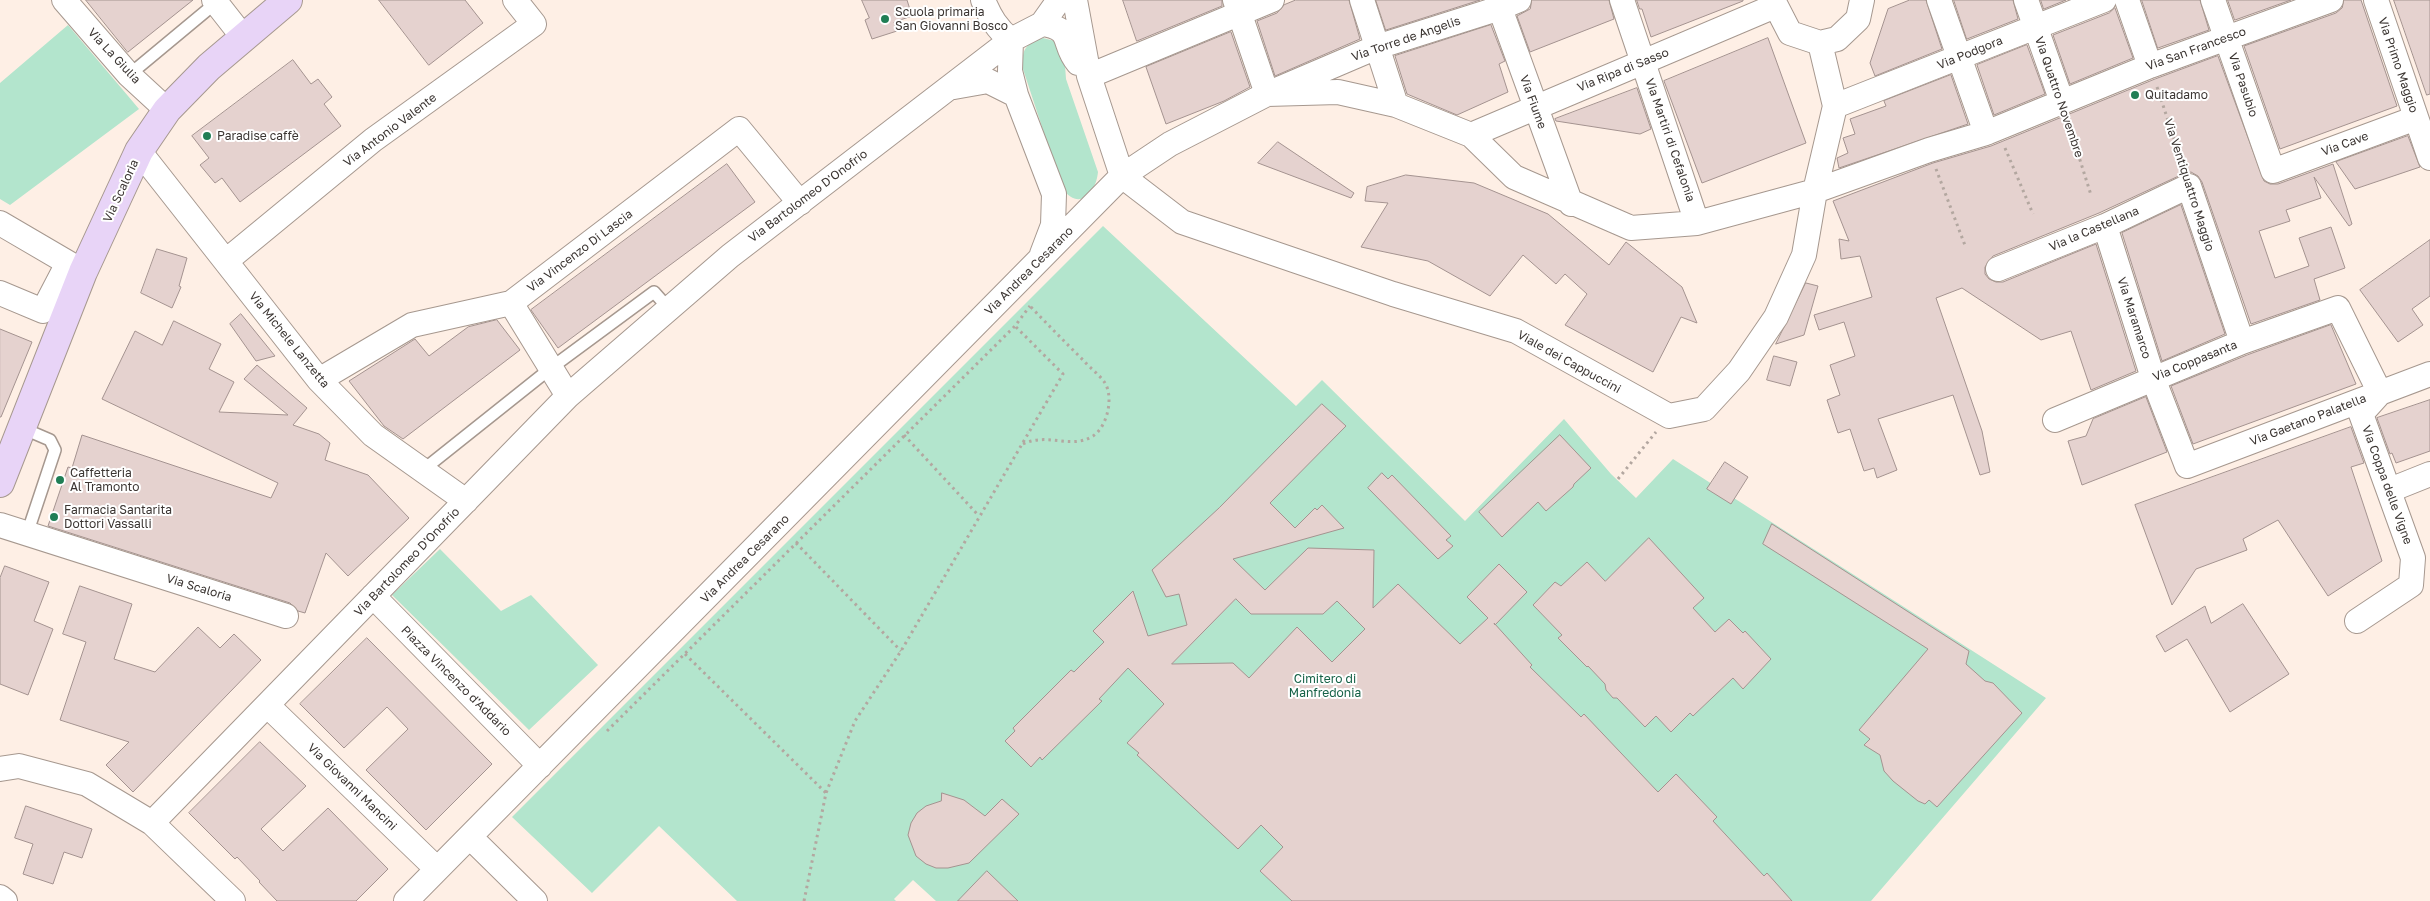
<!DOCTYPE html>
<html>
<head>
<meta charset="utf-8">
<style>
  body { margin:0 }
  canvas { display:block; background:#feefe5 }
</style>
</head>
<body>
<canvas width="2430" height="901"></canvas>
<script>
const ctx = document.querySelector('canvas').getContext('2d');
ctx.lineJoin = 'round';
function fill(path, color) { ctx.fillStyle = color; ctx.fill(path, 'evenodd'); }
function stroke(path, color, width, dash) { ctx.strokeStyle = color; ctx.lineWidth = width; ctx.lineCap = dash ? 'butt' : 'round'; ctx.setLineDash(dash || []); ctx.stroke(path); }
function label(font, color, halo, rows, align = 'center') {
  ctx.font = font + ' "Golos Text",sans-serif'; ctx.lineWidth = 4; ctx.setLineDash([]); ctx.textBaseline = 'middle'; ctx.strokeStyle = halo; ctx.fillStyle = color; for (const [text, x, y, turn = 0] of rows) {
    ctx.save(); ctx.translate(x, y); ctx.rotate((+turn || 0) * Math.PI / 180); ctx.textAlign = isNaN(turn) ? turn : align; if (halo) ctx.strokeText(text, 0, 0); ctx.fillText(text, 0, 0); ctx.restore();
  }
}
fill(new Path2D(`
  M68,25l71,84 -129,96 -10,-6v-116z
  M1043,38l12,3 9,11 2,27 32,93c-2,21 -19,40 -36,16l-40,-122c1,-19 4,-22 21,-28z
  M1103,226l193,180 26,-26 143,141 99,-102 47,55 25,24 37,-39 373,239 -175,203h-935l-23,-21 -19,19 2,2h-159l-78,-75 -67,67 -80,-76z
  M440,549l61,62 30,-16 67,70 -69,65 -137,-135z`), '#b3e5cd');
const building = new Path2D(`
  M86,0h107l-65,52z
  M379,0h86l18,23 -54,42z
  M862,0h45l5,16 -18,6 3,9 -25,8 -7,-19 4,-2z
  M1123,0h99v6l-85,35z
  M1296,0h53l11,39 -85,37 -18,-55 20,-8 7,-8z
  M1376,0h104l-94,30z
  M1532,0h77l5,19 -84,33 -13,-36 13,-7z
  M1637,0h106v1l-92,36 -9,-28h-2z
  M1910,0h16l16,49 -67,27 -5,-13 18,-54z
  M1954,0h59l5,19 -51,20z
  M2041,0h25l-22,9z
  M2142,0h58l9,30 -51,18z
  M2228,0h63l-56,20z
  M2344,0h17l36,106 -117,43 -36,-103 92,-33 6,-5z
  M2394,0h36v94l-3,1z
  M2115,8l18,50 -63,26 -17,-49 56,-22z
  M1491,25l14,36 -6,3 9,28 -51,23 -50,-21 -12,-38z
  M1231,32l19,55 -26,14 -58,23 -20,-57z
  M1768,38l38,105 -104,40 -38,-102z
  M2027,45l18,49 -51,21 -17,-50z
  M2218,56l46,125 6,3h8l55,-20 19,60 -3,2 -35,-49 7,21 -35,12 4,11 -31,10 16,47 34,-12 -10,-28 32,-11 14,41 -31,11 6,21 -69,24 -49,-142 -4,-6 -7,-4 -8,2 -84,39 -106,43 -8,11v7l4,5 7,3h7l93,-38 40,127 -45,19 -20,-59 -30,9 -79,-52 -26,10 46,133 8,41 -10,3 -27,-80 -75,24 19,51 -20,8 -3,-10 -10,3 -14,-42 -12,4 -11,-33 13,-5 -10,-30 25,-9 -11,-34 -25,8 -5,-15 58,-18 -12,-41 -19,3 -2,-20 10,2 -16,-40 100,-38 58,-17 164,-67z
  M293,60l18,24 7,-5 14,18 -8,7 17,22 -101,76 -18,-24 -7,5 -15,-18 9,-7 -17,-22z
  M1951,75l17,49 -129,44 -2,-10 11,-5 -5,-15 12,-4 -5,-15 36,-13 -2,-5z
  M1637,88l14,41 -11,5 -84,-13 -1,-2z
  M2408,136l12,31 -65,22 -19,-27z
  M1278,142l76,51 -3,5 -93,-35z
  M727,164l28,38 -197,146 -27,-38z
  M1406,175l68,8 74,31 61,51 17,-23 56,45 15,36 -16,-6 -28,55 -88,-47 22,-31 -22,-20 -9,10 -33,-29 -33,41 -62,-35 -67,-14 27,-44 -23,-2 2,-14z
  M2181,205l44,129 -63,27 -40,-128z
  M2430,240v56l-18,13 11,16 -25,17 -38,-52z
  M157,249l30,9 -8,28 2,1 -9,21 -31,-15z
  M1806,283l12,3 -14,49 -28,9z
  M241,314l34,42 -19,5 -26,-37z
  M497,320l23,30 -117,89 -19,-13 -35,-45 66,-42 14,17 39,-29z
  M174,321l47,23 -12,25 25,13 -15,30 69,3 -44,-36 13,-14 50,43 -14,17 26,9 11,9 -5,17 43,15 41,43 -61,58 -22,-23 -21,60 -7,-2 -8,-8 -242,-77 20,-59 4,1 10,-33 189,63 7,-15 -176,-84 33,-68 27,14z
  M2331,325l25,59 -163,60 -22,-58 76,-31z
  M0,329l32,13 -31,75h-1z
  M1774,356l23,6 -7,24 -23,-6z
  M2146,397l21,55 -85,33 -14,-44 18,-5 7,-17z
  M2430,400v51l-34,12 -4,-10 -2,1 -13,-36z
  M1322,404l24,22 -76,77 25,25 20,-20 2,2 5,-5 22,23 -111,31 32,31 43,-42 66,2 -1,58 25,-24 62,60 28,-26 -21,-21 32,-33 28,28 -32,33 -1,-2 38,42 -2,2 51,50 3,-3 74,78 18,-18 41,43 -4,4 51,55 3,-3 25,28h-500l-32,-30 23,-24 -22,-22 -23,24 -101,-94 2,-2 -12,-10 37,-39 -36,-36 -29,31 3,2 -60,59 -2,-3 -9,10 -26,-26 10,-10 -2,-3 58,-58 3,2 30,-30 -11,-11 40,-40 15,45 39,-11 -8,-31 -13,3 -14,-27 67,-62zM1236,599l15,15h72l14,-13 28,28 -33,33 -35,-35 -48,51 -16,-15 -61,1z
  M2351,427l13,36 -13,4 31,94 -54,35 -50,-76 -35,19 4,11 -51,19 -24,36 -37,-100z
  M1560,435l31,33 -17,16 -1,3 -27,24 -8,-9 -36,35 -23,-25z
  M1725,462l23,15 -17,27 -24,-15z
  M1382,473l6,6 4,-4 59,61 -5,4 7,6 -15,13 -70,-71z
  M1772,524l197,127 -3,13 19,17 8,2 29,30 -85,94 -8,-7 -4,4 -7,-3 -25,-20 -9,-10 -4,-16 -16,-10 6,-6 -11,-9 69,-81 -165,-105z
  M1649,538l55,60 -11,10 22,24 14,-13 14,14 2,-2 26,28 -28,30 -10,-11 -40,38 -3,-3 -19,19 -15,-16 -11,11 -28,-29h-4l-7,-8 -1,-6 -17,-18 -1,1 -29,-29 4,-3 -29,-30 22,-23 6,4 26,-24 18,19z
  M5,566l44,16 -15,39 19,8 -25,66 -28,-11v-106z
  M80,586l52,18 -18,55 41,13 43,-45 22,21 14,-14 27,26 -128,132 -27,-27 23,-23 -69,-22 26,-78 -23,-8z
  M2243,604l46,70 -59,38 -43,-73 -22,13 -9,-16 49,-30 6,17z
  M367,638l125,126 -66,66 -60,-60 42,-41 -21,-22 -43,41 -44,-44z
  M260,742l46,44 -45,43 22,22 45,-43 60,61 -32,32h-79l-18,-19 1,-1 -23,-24 -2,2 -46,-46z
  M942,793l22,7 21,16 17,-17 17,15 -50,49 -21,5h-12l-10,-4 -10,-8 -8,-21 3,-12 6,-10 9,-7 15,-5z
  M26,806l66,23 -10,29 -18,-6 -11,32 -30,-10 10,-30 -18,-6z
  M987,871l31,30h-60z`);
fill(building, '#e5d2cf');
stroke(building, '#a49390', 1);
const service = new Path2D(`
  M129,75l89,-74
  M22,428l28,12 5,10 -28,84
  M423,470l128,-102 103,-76 15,17`);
const minor = new Path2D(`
  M64,0l65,75 38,35
  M214,0l29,37
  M983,0c7,17 14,29 28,40
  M1075,0l14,76 33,100
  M1235,0l32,94 110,-47 123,-39 19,-8
  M1362,0l34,105
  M1497,0l74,204
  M1622,0l75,223
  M1773,0l17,33 30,10 17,-4 21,-20 4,-19
  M1939,0l47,133
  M2026,0l36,102
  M2127,0l23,66
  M2213,0l60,171 143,-53
  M2376,0l54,158
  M1042,24c33,5 19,19 36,39
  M1011,40l-1,31 6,24 38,99 -1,31 -11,29
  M1089,76l183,-76
  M954,87l34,-6 28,14
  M1835,106l269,-106
  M1471,135l304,-129
  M139,151l180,229 54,55 93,66
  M1122,176l60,46 211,72 123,37 153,85 35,-7 35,-38 37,-54 28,-62 11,-64 20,-85 -15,-63
  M0,223l82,48
  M2105,226l48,152 34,88 243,-92
  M226,261l147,-121 161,-116 -19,-24
  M1998,269l107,-43 84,-40 53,156
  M0,293l43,18 25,-48
  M511,303l57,93
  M319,380l93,-55 99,-22 228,-174 61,74
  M2055,420l187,-78 96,-34 42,85 -19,21 52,144 -2,27 -54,36
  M2390,490l40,-16
  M0,525l286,91
  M373,596l167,170
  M267,705l170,164
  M0,769l19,-3 68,18 65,39 81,78
  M152,823l416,-427 162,-140 281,-216 31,-16 17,-24
  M470,837l65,64
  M0,897l5,4
  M406,901l716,-725 48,-32 97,-50 71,-2 58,13 75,30 43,42 117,51 66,-5 118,-32 114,-41 57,-17 164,-67 181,-66`);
const secondary = new Path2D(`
  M0,483l83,-211 56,-121 28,-41 42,-43 79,-67`);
stroke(service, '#a6988f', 14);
stroke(minor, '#a6988f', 26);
stroke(secondary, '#a6988f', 30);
stroke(new Path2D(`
  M2157,87l26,79
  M2068,122l23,73
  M2005,148l28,66
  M1936,169l30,79
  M904,435l75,81
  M1023,444c25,-12 48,6 70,-8 14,-9 21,-38 12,-53 -5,-8 -15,-15 -21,-22 -18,-18 -36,-36 -54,-55
  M1618,479l38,-47
  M796,543l105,108
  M685,654l141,139
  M607,731l408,-405 15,-20
  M804,901l22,-108 29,-72 46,-70 162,-277 -48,-48`), '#b3a7a0', 3, [2.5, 4]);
stroke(service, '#fff', 11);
stroke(minor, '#fff', 24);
stroke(secondary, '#e8d4f7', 28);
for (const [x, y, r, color] of [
  [885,19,5,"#207e55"],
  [2135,95,5,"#207e55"],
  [207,136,5,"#207e55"],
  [60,480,5,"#207e55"],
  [54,517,5,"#207e55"]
]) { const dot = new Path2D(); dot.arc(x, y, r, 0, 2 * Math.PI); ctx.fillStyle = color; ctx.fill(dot); stroke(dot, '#fff', 2); }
label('12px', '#3b3532', '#fff', [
  ["Scuola primaria",895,12],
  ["San Giovanni Bosco",895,26],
  ["Quitadamo",2145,95],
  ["Paradise caffè",217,136],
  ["Caffetteria",70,473],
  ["Al Tramonto",70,487],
  ["Farmacia Santarita",64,510],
  ["Dottori Vassalli",64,524]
], 'left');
label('12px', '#3b3532', '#fff', [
  ["Via Torre de Angelis",1406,39,-19],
  ["Via San Francesco",2196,49,-20],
  ["Via Podgora",1970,53,-22],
  ["Via La Giulia",114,56,47],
  ["Via Primo Maggio",2398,65,71],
  ["Via Ripa di Sasso",1623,70,-22],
  ["Via Pasubio",2243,85,71],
  ["Via Quattro Novembre",2059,97,71],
  ["Via Fiume",1533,102,70],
  ["Via Antonio Valente",390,130,-37],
  ["Via Martiri di Cefalonia",1670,140,71],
  ["Via Cave",2345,144,-20],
  ["Via Ventiquattro Maggio",2189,185,72],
  ["Via Scaloria",121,191,-65],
  ["Via Bartolomeo D'Onofrio",808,196,-37],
  ["Via la Castellana",2094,229,-23],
  ["Via Vincenzo Di Lascia",580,251,-37],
  ["Via Andrea Cesarano",1029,271,-45],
  ["Via Maramarco",2134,318,72],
  ["Via Michele Lanzetta",289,340,51],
  ["Via Coppasanta",2195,361,-22],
  ["Viale dei Cappuccini",1569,362,29],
  ["Via Gaetano Palatella",2308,420,-21],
  ["Via Coppa delle Vigne",2387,485,70],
  ["Via Andrea Cesarano",745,559,-45],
  ["Via Bartolomeo D'Onofrio",407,562,-46],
  ["Via Scaloria",199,588,17],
  ["Piazza Vincenzo d'Addario",456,681,45],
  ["Via Giovanni Mancini",352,787,44]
]);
label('12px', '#146146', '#fff', [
  ["Cimitero di",1325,679],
  ["Manfredonia",1325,693]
]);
</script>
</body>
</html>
